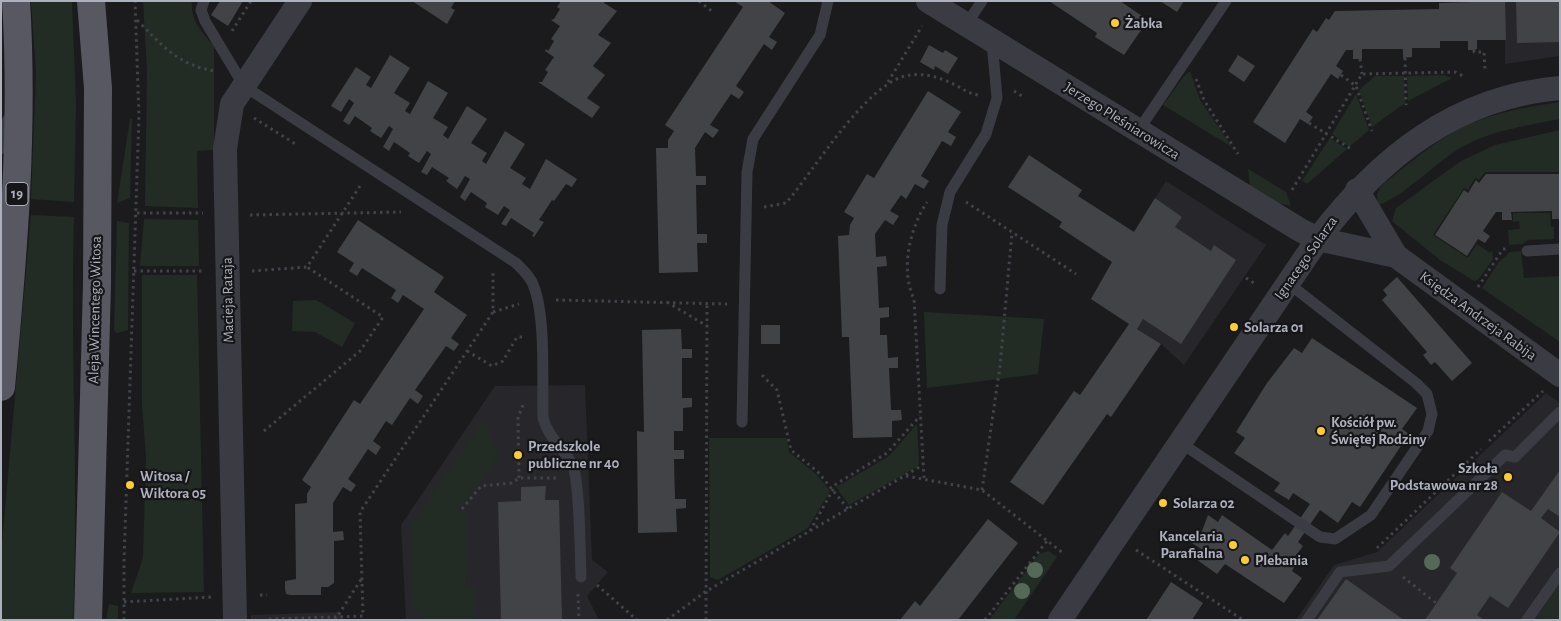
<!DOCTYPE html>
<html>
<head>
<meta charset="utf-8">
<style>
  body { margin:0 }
  #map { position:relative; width:1561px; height:621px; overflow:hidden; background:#1b1b1d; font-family:"Alegreya Sans",sans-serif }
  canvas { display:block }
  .frame { position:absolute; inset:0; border:2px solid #adb0bd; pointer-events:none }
</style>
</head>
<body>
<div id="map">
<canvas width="1561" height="621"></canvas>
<div class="frame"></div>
</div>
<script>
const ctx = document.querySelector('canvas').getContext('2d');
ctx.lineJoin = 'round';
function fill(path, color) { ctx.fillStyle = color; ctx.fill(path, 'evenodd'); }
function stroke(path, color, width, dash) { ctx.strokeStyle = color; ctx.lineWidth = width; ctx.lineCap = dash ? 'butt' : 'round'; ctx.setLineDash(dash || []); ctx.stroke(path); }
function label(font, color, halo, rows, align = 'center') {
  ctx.font = font + ' "Alegreya Sans",sans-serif'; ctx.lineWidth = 4.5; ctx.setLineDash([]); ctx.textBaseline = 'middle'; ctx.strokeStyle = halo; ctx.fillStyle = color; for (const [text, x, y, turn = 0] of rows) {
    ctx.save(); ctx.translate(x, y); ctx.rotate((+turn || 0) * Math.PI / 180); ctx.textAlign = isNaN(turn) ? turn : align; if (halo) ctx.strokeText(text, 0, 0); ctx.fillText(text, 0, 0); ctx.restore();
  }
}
fill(new Path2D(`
  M1505,1h55v55l-55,8z
  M1166,181l100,64 -82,120 -23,-21 -70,-45z
  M585,385l7,175 16,12 -21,24 12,24h-193l-5,-95 94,-139z
  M1546,393l14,10v217h-264l38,-55 43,-13z
  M341,612l1,8h-91v-5z`), '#27262a');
fill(new Path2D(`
  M31,1h41l4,103 -2,98 -43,-3 5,-126z
  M143,1h49c-2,18 10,32 22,45v104l-17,1 1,57 -53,-2 2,-134z
  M1190,71l10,29 32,47 -69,-42 21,-29z
  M1443,75l9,3 -44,23 -1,-25z
  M1375,76h29l1,27 -33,24 -13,-37z
  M1356,94l13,36 -20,17 -17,-13z
  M1560,102v17c-35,7 -73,12 -103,31 -24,15 -55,48 -79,55l-1,-11 4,-8c25,-20 49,-41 78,-57 31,-16 67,-22 101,-27z
  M130,119h2l-2,79 -13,5z
  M1560,130v42h-75l-6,8 -4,-2 -7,12 -4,-2 -31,47 35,23 9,-14 13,9 2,-3 1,9 -15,21 -4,1 -34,-21 -48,-39 4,-13 65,-47 34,-16z
  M1330,138l17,11 -40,35 -5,-3z
  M1248,169l38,23 5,14 -17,-4 -24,-16z
  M1513,213h37l1,14h3v12l-26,1 -6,4 -13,1 -1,-15 12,-1 -1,-8 -6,1z
  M31,215l43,2c-4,134 5,269 -1,403h-72v-65z
  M144,219l54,1 1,46h-59z
  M117,221l12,2 -1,107 -11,3 -3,-2z
  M1521,251l3,27 36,-2v66l-78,-54 16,-25 12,-11z
  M142,275h55l7,317 -73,1 12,-35 3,-101 -4,-53z
  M316,300l39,23 -13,24 -27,-15 -23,-1 1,-30z
  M924,312l120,7 -6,55 -111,14z
  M484,419l15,37 -42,55h10l-1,76h8v33h-50l-10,-12 -3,-83z
  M917,424l2,39 -2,4 -68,38 -13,-18 53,-31z
  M709,438h78l2,14 27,22 14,17 -22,37 -90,52 -8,-3z
  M1049,551l8,6 -43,63h-25l50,-66z
  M1560,584v36h-19l3,-13z
  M109,604l9,2v14h-12z`), '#222c24');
fill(new Path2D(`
  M220,1h23l-15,25 -17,-11z
  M412,1h43l-4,7 4,2 -8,14z
  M561,1h44l-1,2 13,8 -19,24 13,8 -18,23 12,9 -18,23 13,9 -8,11 -54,-36h4l6,-10 -3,-2 9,-13 -9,-6 1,-2 2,2 6,-10 -3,-2 9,-13 -9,-6 3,-1 6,-10 -3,-2z
  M734,1h34l17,12 -16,24 8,5 -5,8 -8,-6 -28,42 8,6 -5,7 -8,-5 -21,31 9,5 -6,8 -8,-6 -10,16 1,28h10v9h-10l1,49h10v9h-10l1,29 -39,1 -3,-125h12v-8l6,-9 -9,-6 78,-118z
  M1049,1h71l28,19 -24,35 -29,-18 2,-4z
  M1160,1h24l-7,11z
  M1505,1l1,39h-29v9l-3,1h-6v-9h-28v7h-28v9l-9,1v-9h-41v10h-9v-9h-7l-10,16 7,5 -5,8 -7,-5 -25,38 7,5 -5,7 -8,-5 -15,24 -32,-21 60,-93 4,3 9,-14 3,2 6,-9 104,-2v-6z
  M1516,1h44v41l-43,1z
  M929,45l14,8 2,-3 13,8 -10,16 -13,-8 -1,4 -14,-8z
  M390,55l20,13 -16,25 16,10 -5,8 5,3 18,-33 20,12 -15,25 15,9 -5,8 5,4 19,-33 20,13 -16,24 16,10 -5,8 4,3 19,-33 20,13 -15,24 16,10 -4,6 8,5 16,-30 31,20 -5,8 -6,-3 -12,17 -2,-1 -13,20 5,2 -10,15 -2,-1 2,-3 -23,-15 -5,8 -5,-2 9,-14 -6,-4 -6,9 -13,-8 2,-4 -16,-11 -6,9 -5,-4 10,-18 -5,-3 -8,13 -11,-8 3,-3 -17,-11 -5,8 -6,-3 10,-18 -4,-3 -8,12 -11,-7 2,-3 -16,-11 -5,9 -6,-4 10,-18 -4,-3 -8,12 -11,-7 2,-3 -17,-12 -6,9 -6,-4 11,-18 -5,-4 -8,13 -10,-6 25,-39 15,10 -5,8 5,3z
  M1238,55l17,11 -11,16 -16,-11z
  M928,91l33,21 -13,20 8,5 -5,9 -9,-5 -21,35 8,5 -5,8 -9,-5 -9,15 -5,-4 -11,16 9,5 -6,9 -8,-5 -10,14 1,23 10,-1 1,10 -10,1 2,41 10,-1v10l-9,1v17h7l1,23 10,-1v11h-9l2,42h10l1,10 -10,1v16l-39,1 -4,-101h-7l-4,-101 11,-1 1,-10 4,-7 -10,-6 23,-38 7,4z
  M1029,155l53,35 -4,6 56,36 21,-34 27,19 -7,10 36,24 3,-6 22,15 -55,84 -38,-25 -6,10 24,15 -50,73 -4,-3 -64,91 -33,-23 64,-91 6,4 49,-71 -38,-25 21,-37 -53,-35 3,-5 -54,-35z
  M1486,174h74v45h-8v-8l-41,1 1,8h-10v-8h-6l-13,19 7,5 -5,7 -7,-4 -11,17 -32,-21 29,-45 4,3 8,-13 3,3z
  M358,220l86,57 -10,15 33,23 -16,23 8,6 -5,7 -8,-5 -31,44 8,6 -5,8 -8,-6 -18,27 -6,-4 -13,20 8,6 -5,8 -8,-6 -20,30 8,6 -5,7 -8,-5 -10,16v29l10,-1 1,9 -10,1v42l-6,4h-7v8h-31l-4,-1 -1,-5v-8l11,-2 -1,-75 12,-1v-9l4,-7 -9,-7 52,-80 6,4 64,-95 -21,-14 -5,8 -7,-5 5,-8 -34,-22 -5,8 -8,-5 5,-8 -17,-11z
  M1397,277l75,86 -20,18 -17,-19 -4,3 -8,-10 4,-3 -45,-52 5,-5 -4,-5z
  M761,325h19v19h-19z
  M681,329l1,20h10v9h-10v40h10v9l-9,1v23h-9v19h10v9h-10l1,40h11v9l-10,1 1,23 -39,1 -1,-102 7,1 -2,-102z
  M1312,338l105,70 -15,21 7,5 -49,73 -8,-5 -14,21 -18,-13 -22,32 5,4 -12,16 4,3 -3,6 10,7 -18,25 -59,-39 -8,10 -24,-17 7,-9 -10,-6 4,-7 2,2 6,-6 6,-16 10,7 4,-7 50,35 13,-17 3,3 22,-32 -17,-11 -4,7 -15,-9 6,-8 -46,-30 11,-15 -9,-6 31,-49 27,-35 8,5z
  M1560,470v47l-12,-8 -7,9 19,14 -52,76 -18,-12 -13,19 7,5h-59l32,-47 -7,-5 52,-76 29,19z
  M546,486l-1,14h14l3,120h-61l-3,-118 23,-1v-14z
  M988,519l30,24 -60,77h-58l15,-19 5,5z
  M1346,579l58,41h-87z
  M1171,582l32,21 -11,17h-46z`), '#424347');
stroke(new Path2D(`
  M699,1l15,12
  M137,20c25,25 40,45 78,51
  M232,31l19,-30
  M1474,50v2h10l1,18
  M1405,58l1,47
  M1360,59l2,15
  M1341,75l15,11 16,45
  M1196,79l8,21 34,54
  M888,82l34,-56
  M1014,91l8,5
  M254,118l43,27
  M1309,123l42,26
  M1292,190l70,-116 93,-2 8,4
  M966,202l110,72
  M764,207l22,-4c28,-32 83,-125 125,-128 15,-2 31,3 44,10 9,4 14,9 24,10
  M137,213h66
  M250,215l151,-3
  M134,271h70
  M252,271l55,-4 53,-81
  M1246,278l11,7
  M1478,287l25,-38h6
  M556,300l171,4
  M667,302l40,24
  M493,312l26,-8
  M467,351l25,15 11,-5 14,-24h8
  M762,375l15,15 14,60 27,22 30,37
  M264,431l96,-80 23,-34 -76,-50
  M1489,441l54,-50
  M906,476l76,14 81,63
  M519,478l-1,-61 5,-12
  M924,478l-10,-179c-14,-30 -4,-71 13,-97
  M982,490l18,-124 12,-133
  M462,509l19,-23 31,-3 7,-5h39
  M810,531l26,-47 51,-31 33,-37
  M1377,548l104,-99
  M1136,550l107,70
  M1403,577l33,26
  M597,585l40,35
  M578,594l1,26
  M260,595h7
  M124,602l87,-5
  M269,619l94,-3 -3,-104 133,-200v-42
  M124,620v-59l15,-445 -4,-115
  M335,620l27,-42
  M667,620l38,-28 218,-127
  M706,620l1,-317
  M985,620l62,-79`), '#41434a', 3, [2.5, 4]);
stroke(new Path2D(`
  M204,1l-3,9 4,11 39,65 272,177c7,7 15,14 18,24 12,31 8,96 9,131 6,21 19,28 29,46 8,15 8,90 9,113
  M966,25l16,-24
  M1138,131l88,-130
  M1527,251l33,-2
  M940,289l2,-64 8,-33 36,-58 11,-36 -5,-56
  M742,422l5,-250 6,-33 67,-104 8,-34
  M1181,443l139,94 15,2 36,-24 57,-84 4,-17 -5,-20 -11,-11 -128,-100
  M1307,620l33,-48 49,-6 116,-111 10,2 45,-45
  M1527,620l33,-47`), '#3b3c43', 11);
stroke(new Path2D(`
  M928,1l372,229 18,9 78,17
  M1,142l19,-29
  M1357,190l39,66 164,119
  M235,620l-10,-471 7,-45 68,-103
  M1060,620l258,-381c61,-81 137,-142 242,-151`), '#3b3c43', 24);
stroke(new Path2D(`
  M1,387c12,-129 23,-257 15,-386
  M88,620l9,-336 1,-196 -7,-87`), '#575862', 28);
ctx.fillStyle = '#546958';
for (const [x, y] of [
  [1432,562],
  [1035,570],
  [1022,591]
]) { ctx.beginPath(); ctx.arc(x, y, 8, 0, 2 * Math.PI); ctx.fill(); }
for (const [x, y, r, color] of [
  [1115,23,5,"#fecc32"],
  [1234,327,5,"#fecc32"],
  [1321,431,5,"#fecc32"],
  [518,455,5,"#fecc32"],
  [1508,477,5,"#fecc32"],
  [130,485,5,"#fecc32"],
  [1163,503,5,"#fecc32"],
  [1233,545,5,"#fecc32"],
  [1245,560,5,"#fecc32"]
]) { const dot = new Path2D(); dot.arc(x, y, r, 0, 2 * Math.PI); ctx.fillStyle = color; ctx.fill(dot); stroke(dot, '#161518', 2); }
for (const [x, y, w] of [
  [17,194,22]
]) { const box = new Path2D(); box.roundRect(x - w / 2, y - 11.5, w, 23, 4); ctx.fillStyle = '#161518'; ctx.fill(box); stroke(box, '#adb0bd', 1); }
label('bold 14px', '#adb0bd', null, [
  ["19",17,194]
]);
label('bold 15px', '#adb0bd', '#161518', [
  ["Żabka",1125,23],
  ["Solarza 01",1244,327],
  ["Kościół pw.",1331,422],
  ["Świętej Rodziny",1331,439],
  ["Przedszkole",528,446],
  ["publiczne nr 40",528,463],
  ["Szkoła",1498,468,"right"],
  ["Podstawowa nr 28",1498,485,"right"],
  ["Witosa /",140,476],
  ["Wiktora 05",140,493],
  ["Solarza 02",1173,503],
  ["Kancelaria",1223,536,"right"],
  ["Parafialna",1223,553,"right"],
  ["Plebania",1255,560]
], 'left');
label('15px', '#adb0bd', '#161518', [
  ["Jerzego Pleśniarowicza",1122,121,32],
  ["Ignacego Solarza",1306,258,-55],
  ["Macieja Rataja",228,300,-91],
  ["Aleja Wincentego Witosa",95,310,-89],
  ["Księdza Andrzeja Rabija",1478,316,36]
]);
</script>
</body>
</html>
